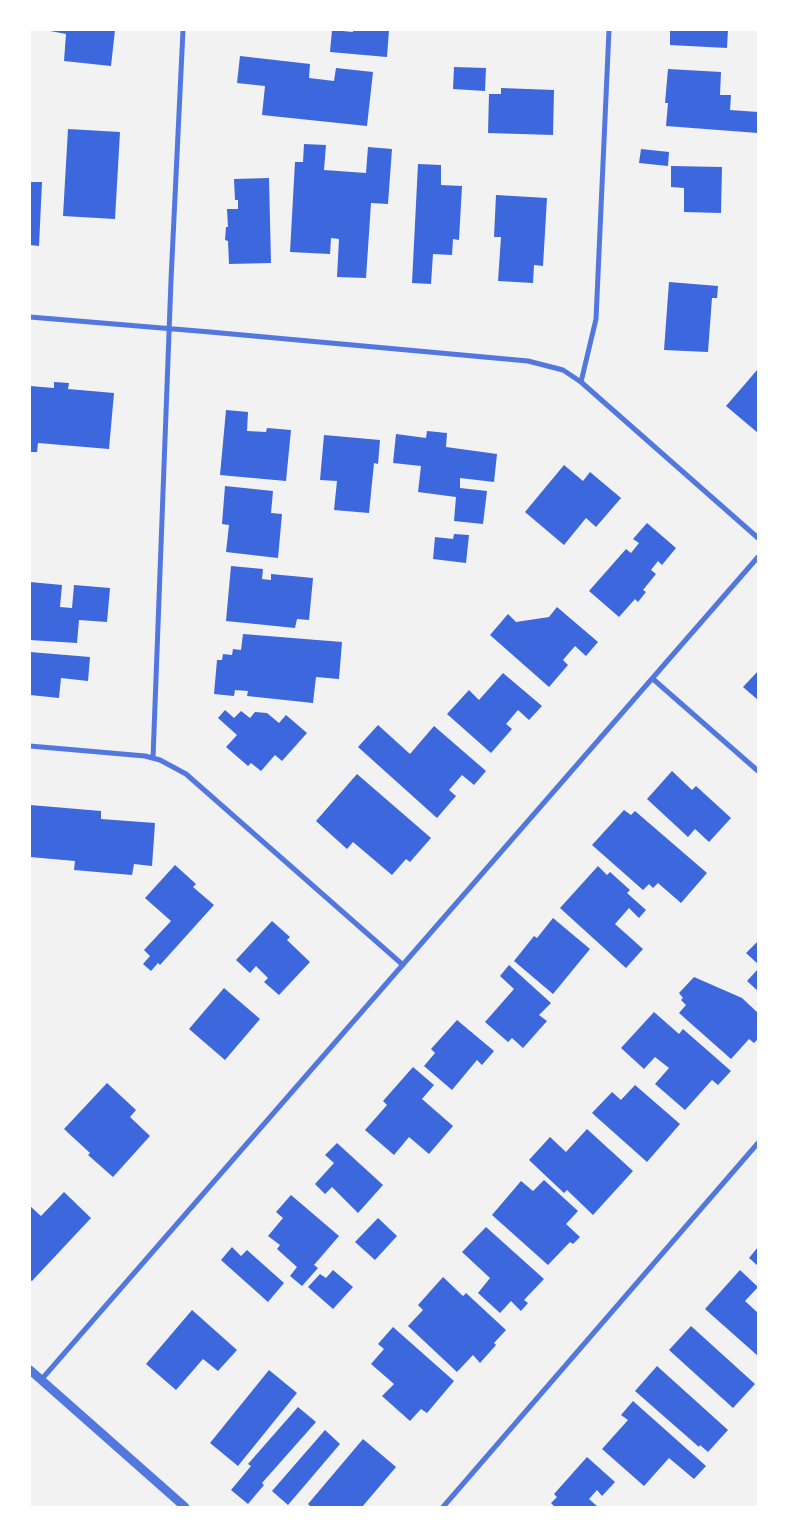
<!DOCTYPE html>
<html>
<head>
<meta charset="utf-8">
<style>
  body { margin:0 }
  #map { position:relative; width:788px; height:1537px; overflow:hidden; background:#f2f2f2; font-family:"DejaVu Sans",sans-serif }
  canvas { display:block }
  .frame { position:absolute; inset:0; border:31px solid #fff; pointer-events:none }
</style>
</head>
<body>
<div id="map">
<canvas width="788" height="1537"></canvas>
<div class="frame"></div>
</div>
<script>
const ctx = document.querySelector('canvas').getContext('2d');
ctx.lineJoin = 'round';
function fill(path, color) { ctx.fillStyle = color; ctx.fill(path, 'evenodd'); }
function stroke(path, color, width, dash) { ctx.strokeStyle = color; ctx.lineWidth = width; ctx.lineCap = dash ? 'butt' : 'round'; ctx.setLineDash(dash || []); ctx.stroke(path); }
fill(new Path2D(`
  M45,30h70l-4,36 -47,-5 2,-27z
  M332,30l21,2v-2h36l-2,27 -57,-5z
  M670,30h58l-1,18 -57,-3z
  M240,56l70,8 -1,14 25,3 2,-13 37,4 -6,54 -105,-11 3,-29 -28,-3z
  M454,67l32,1 -1,23 -32,-2z
  M668,69l53,3 -1,23h11l-1,15 28,2v21l-92,-7 2,-23h-3z
  M501,88l53,2 -1,45 -65,-2 1,-39h12z
  M68,129l52,3 -5,87 -52,-3z
  M304,144l22,1 -2,25 42,3 2,-26 24,2 -4,55 -17,-1 -5,75 -29,-1 2,-38 -8,-1 -1,16 -40,-2 5,-90h8z
  M641,149l28,3 -1,14 -29,-3z
  M418,164l23,1v20l21,1 -3,54 -6,-1 -1,16 -19,-1 -2,30 -19,-1z
  M671,166l51,1 -1,46 -37,-1v-24l-13,-1z
  M269,178l2,85 -42,1 -1,-23 -3,-1 1,-13h2l-1,-18h11v-9h-3l-1,-21z
  M30,182h12l-3,64 -9,-1z
  M496,195l51,3 -4,68 -9,-1 -1,18 -35,-2 3,-44h-7z
  M669,282l49,4 -1,12h-5l-4,54 -44,-2z
  M758,369v64l-32,-27z
  M54,382l15,1 -1,6 46,4 -5,56 -71,-6 -1,9h-7v-66l24,2z
  M226,410l22,2 -1,19 19,1 1,-4 24,2 -5,51 -66,-6z
  M427,431l20,2 -1,14 51,7 -3,28 -34,-4v10l27,3 -4,33 -29,-3 2,-24 -38,-5 3,-26 -28,-3 3,-29 30,4z
  M324,435l56,5 -2,24 -4,-1 -5,50 -35,-3 3,-29 -17,-1z
  M564,465l19,16 7,-9 31,26 -25,29 -10,-9 -22,27 -39,-33z
  M225,486l48,5 -2,22 11,1 -4,44 -52,-6 3,-27 -7,-1z
  M647,523l29,25 -14,17 -4,-4 -7,9 5,4 -13,16 3,2 -8,10 -3,-3 -16,18 -30,-26 37,-42 5,4 8,-10 -6,-4z
  M454,534l15,1 -3,28 -33,-4 2,-22 18,2z
  M231,566l32,3 -1,10 9,1v-6l42,4 -4,42 -12,-1 -2,9 -69,-7z
  M30,582l32,3 -2,22 12,1 2,-23 36,3 -3,34 -28,-2 -2,23 -47,-3z
  M557,607l41,35 -12,14 -11,-10 -12,14 5,5 -19,22 -59,-52 18,-21 8,8 33,-5z
  M243,634l99,8 -3,37 -23,-2 -3,26 -66,-7 1,-5 -13,-1 -1,6 -20,-2 3,-34h5l1,-6 9,1 1,-6 8,1z
  M30,652l60,5 -2,24 -27,-3 -2,20 -29,-3z
  M758,671v29l-15,-13z
  M503,673l39,33 -13,14 -11,-10 -12,14 6,5 -21,24 -44,-39 22,-24 10,10z
  M225,710l9,8 7,-7 9,7 5,-6 12,1 12,10 7,-8 21,18 -25,28 -7,-6 -14,16 -10,-8 -3,3 -22,-19 11,-12 -19,-17z
  M378,725l32,29 24,-28 52,45 -12,14 -12,-10 -13,15 7,6 -19,22 -79,-71z
  M672,771l20,19 4,-4 35,32 -22,24 -14,-13 -7,8 -41,-38z
  M357,774l74,64 -21,24 -4,-3 -14,16 -39,-33 -6,7 -31,-28z
  M30,805l71,6v8l54,4 -3,43 -18,-2 -2,11 -58,-5 1,-9 -45,-4z
  M624,810l7,5 4,-4 72,62 -26,30 -23,-20 -5,5 -4,-4 -6,6 -51,-45z
  M175,865l21,19 -3,3 21,18 -54,60 -2,-2 -7,8 -8,-7 7,-8 -6,-6 27,-29 -26,-23z
  M598,866l9,9 3,-3 20,18 -3,3 19,17 -7,8 -10,-10 -14,16 28,25 -17,19 -66,-60z
  M553,918l37,31 -37,45 -39,-33 20,-25 3,2z
  M272,921l18,16 -3,3 23,22 -31,33 -15,-13 4,-4 -12,-12 -6,7 -14,-13z
  M758,941v23l-12,-11z
  M509,965l42,38 -12,12 8,6 -24,27 -11,-10 -4,4 -23,-20 29,-33 -14,-13z
  M758,969v22l-11,-10z
  M694,977l48,21 16,15v26l-4,4 -5,-4 -18,20 -52,-46 7,-8 -5,-5 2,-2 -4,-5z
  M224,988l36,31 -35,41 -36,-31z
  M654,1012l25,22 4,-5 48,42 -13,14 -6,-5 -27,30 -30,-26 14,-16 -14,-11 -11,12 -23,-21z
  M457,1020l37,31 -12,14 -5,-5 -25,30 -28,-24 11,-13 -4,-4z
  M413,1067l21,18 -12,14 31,27 -24,28 -20,-17 -15,18 -29,-25 22,-25 -4,-4z
  M107,1083l29,27 -6,7 20,19 -37,41 -25,-22 2,-2 -26,-24z
  M635,1085l45,39 -33,38 -55,-49 20,-21 9,8z
  M587,1129l46,42 -40,44 -26,-25 -3,3 -35,-33 21,-23 16,15z
  M337,1143l46,42 -25,28 -26,-26 -7,7 -10,-10 19,-21 -9,-8z
  M544,1180l34,31 -12,13 14,13 -7,7 -3,-2 -22,23 -56,-50 29,-34 12,10z
  M64,1192l27,26 -59,63 -2,-1v-74l11,10z
  M291,1195l48,41 -25,29 4,3 -16,18 -12,-10 7,-9 -20,-18 3,-4 -12,-9 15,-18 -7,-6z
  M378,1218l19,18 -22,24 -20,-18z
  M486,1227l58,52 -20,21 4,3 -7,8 -10,-10 -11,12 -22,-20 12,-15 -28,-26z
  M232,1247l9,9 6,-6 37,33 -16,19 -47,-42z
  M758,1247v19l-9,-8z
  M333,1270l20,17 -20,22 -25,-22 12,-13 6,4z
  M740,1270l18,17 -13,14 13,12v43l-53,-47z
  M443,1277l20,19 3,-3 40,37 -12,13 2,2 -16,18 -7,-8 -16,17 -49,-46 15,-16 -5,-5z
  M192,1310l45,40 -19,21 -15,-12 -27,31 -30,-26z
  M691,1326l64,58 -22,24 -64,-58z
  M393,1327l61,54 -27,32 -6,-4 -11,12 -28,-25 12,-12 -23,-20 13,-15 -6,-5z
  M657,1366l71,64 -20,22 -8,-7 -1,2 -64,-56z
  M269,1370l28,23 -59,73 -28,-23z
  M633,1401l73,65 -12,13 -25,-21 -25,28 -42,-37 26,-29 -7,-5z
  M298,1407l18,15 -54,61 2,2 -16,19 -17,-14 20,-24 -3,-2z
  M325,1430l15,14 -52,61 -16,-14z
  M363,1439l33,28 -34,40h-51l-3,-3z
  M587,1457l28,25 -13,14 -5,-6 -8,9 9,8h-45l1,-1 -3,-3 6,-6 -3,-3z`), '#3d67dc');
stroke(new Path2D(`
  M30,317l180,15 318,29 35,9 18,12 177,156
  M581,382l15,-63 13,-289
  M653,679l105,92
  M30,746l115,10 15,4 26,14 217,191
  M153,758l18,-478 12,-250
  M41,1380l717,-823
  M443,1507l315,-364`), '#5277de', 5);
stroke(new Path2D(`
  M30,1370l155,137`), '#5277de', 9);
</script>
</body>
</html>
